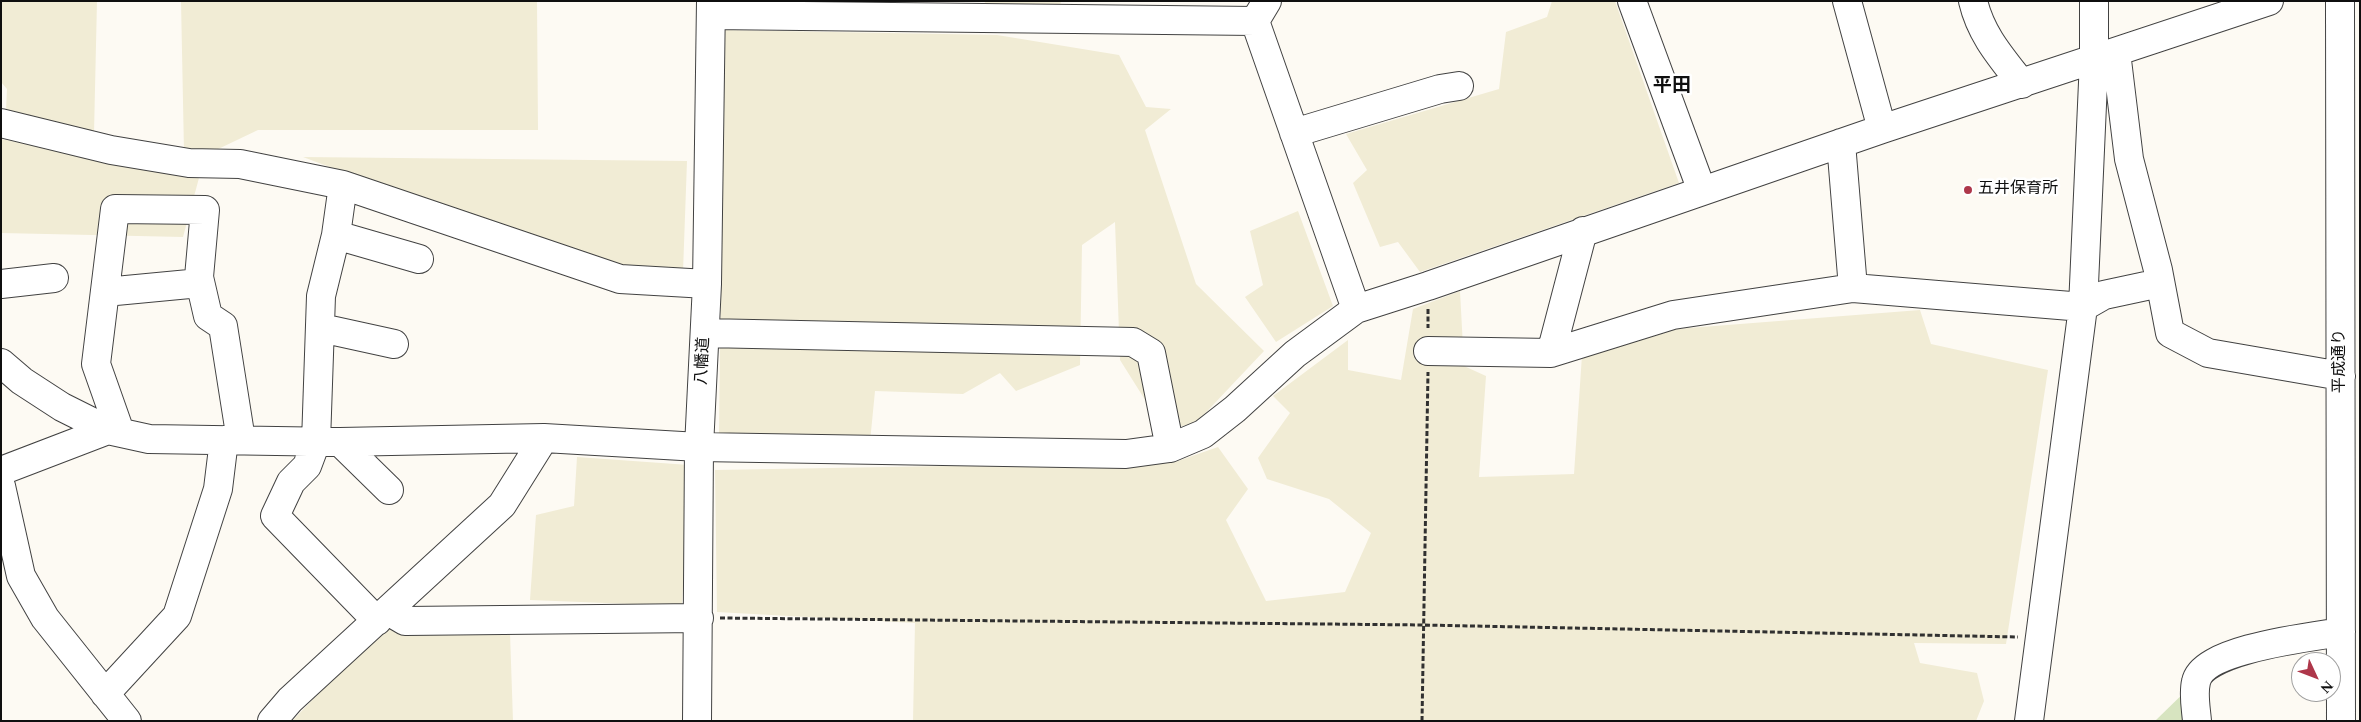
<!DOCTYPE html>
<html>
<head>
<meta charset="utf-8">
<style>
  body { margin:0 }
  #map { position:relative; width:2361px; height:722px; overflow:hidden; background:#fdfaf3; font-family:Spectral,serif }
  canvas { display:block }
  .frame { position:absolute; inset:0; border:2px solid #0f0f0f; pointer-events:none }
  .north { position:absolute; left:2291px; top:652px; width:50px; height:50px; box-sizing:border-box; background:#fff; border:1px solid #9f9f9f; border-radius:50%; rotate:133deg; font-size:14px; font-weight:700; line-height:20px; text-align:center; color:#0f0f0f }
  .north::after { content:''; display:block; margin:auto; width:18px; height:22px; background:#ae374a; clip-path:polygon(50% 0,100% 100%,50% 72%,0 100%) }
</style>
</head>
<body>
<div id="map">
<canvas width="2361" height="722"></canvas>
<div class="frame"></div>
<div class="north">N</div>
</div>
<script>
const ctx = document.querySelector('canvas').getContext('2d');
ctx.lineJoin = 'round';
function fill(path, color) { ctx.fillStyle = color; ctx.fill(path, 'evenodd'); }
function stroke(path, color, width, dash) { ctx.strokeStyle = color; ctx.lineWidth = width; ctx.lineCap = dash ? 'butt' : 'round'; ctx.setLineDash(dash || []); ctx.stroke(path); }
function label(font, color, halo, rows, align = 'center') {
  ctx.font = font + ' Spectral,"Noto Sans JP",serif'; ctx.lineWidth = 5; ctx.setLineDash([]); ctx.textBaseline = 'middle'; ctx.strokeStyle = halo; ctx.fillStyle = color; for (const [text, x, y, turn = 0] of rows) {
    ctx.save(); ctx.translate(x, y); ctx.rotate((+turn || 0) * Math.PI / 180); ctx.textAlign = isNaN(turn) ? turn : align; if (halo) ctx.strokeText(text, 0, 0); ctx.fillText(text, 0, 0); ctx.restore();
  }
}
fill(new Path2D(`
  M1,1h96l-3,132 -88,-23 1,-21 -6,-7z
  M181,1h356l1,129h-280l-44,21 -30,1z
  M985,1h76l-1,5 -77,13z
  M1552,1h63l64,182 -259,89 -22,-30 -18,5 -27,-64 14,-13 -21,-36 153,-45 7,-57 41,-15z
  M724,30l273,5 122,20 27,52 25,2 -26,21 51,154 68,67 -68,72 -32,7 -44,-70 -5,-138 -33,23 -2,120 -64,26 -16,-18 -37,21 -88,-3 -5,51 -151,-9z
  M1,139l198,39 -16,59 -182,-4z
  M303,157l384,4 -4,111 -97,-9z
  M1298,211l35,95 -57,36 -31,-45 18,-12 -13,-54z
  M1460,291l4,75 22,10 -7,101 95,-3 8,-119 81,-25 257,-20 11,34 117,26 -42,274 -92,-1 6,20 57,10 7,28 -8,20h-1063l2,-98 -198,-11 -2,-142 460,-8 43,-15 30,42 -22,31 40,81 79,-9 26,-59 -42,-34 -62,-20 -9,-21 32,-45 -17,-17 75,-56v30l53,10 12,-71z
  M577,457l112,8 -7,141 -152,-6 6,-85 38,-9z
  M388,622l122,11 3,88h-221z`), '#f1ecd5');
fill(new Path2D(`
  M2196,681l1,40h-42z`), '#d7e4c0');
const minor = new Path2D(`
  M1632,1l70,190
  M1847,1l35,128
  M1973,1c8,34 28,56 49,83
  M2340,1l1,720
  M711,15l544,6
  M1255,21l101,288
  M1255,21l12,-20
  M2116,52l13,107 29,111 12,63 38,20 133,23
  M1,123l110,27 78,13 51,1 103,21 277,94 87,5
  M1294,133l146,-44 19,-3
  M1841,143l12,145
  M343,185l-7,50 -15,61 -5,146 -9,24 -16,16 -16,34 102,105
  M336,235l83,24
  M1,284l53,-6
  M105,292l95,-9
  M321,328l73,16
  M705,333l428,9 18,11 19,95
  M1428,351l123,2 122,-38 180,-27 230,19 21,-12 56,-12
  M1551,353l32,-122
  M1,363l21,18 40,26 46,23 41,9 191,3 204,-4 155,9 427,7 44,-6 33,-14 32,-25 60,-55 61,-45 72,-23 454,-157 387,-128
  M120,432l-24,-68 19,-155 90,1 -6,67 9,39 15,10 18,114
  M340,442l49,48
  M1,471l107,-41
  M1,486l20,90 24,42 82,103
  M388,611l17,10 294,-3
  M105,694l72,-78 41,-127 6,-49
  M272,721l18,-21 212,-195 42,-67
  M697,721l2,-274 8,-163 4,-283
  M2029,721l54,-414 11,-247v-59
  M2197,721c-1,-12 -4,-27 -1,-39 6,-33 115,-45 145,-50`);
stroke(minor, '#424242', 30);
stroke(new Path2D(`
  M1428,309v19
  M720,618l703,7 595,12
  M1422,721l6,-349`), '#313131', 3, [5, 2.5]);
stroke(minor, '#fff', 28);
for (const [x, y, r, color] of [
  [1968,190,5,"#ae374a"]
]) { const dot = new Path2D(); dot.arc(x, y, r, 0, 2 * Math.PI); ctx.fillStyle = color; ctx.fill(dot); stroke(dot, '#fff', 2); }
label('16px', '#0f0f0f', '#fff', [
  ["五井保育所",1978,190]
], 'left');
label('16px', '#0f0f0f', '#fff', [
  ["八幡道",704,361,-87],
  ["平成通り",2341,361,-90]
]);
label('bold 19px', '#0f0f0f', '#fff', [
  ["平田",1672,87]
]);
</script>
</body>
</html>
